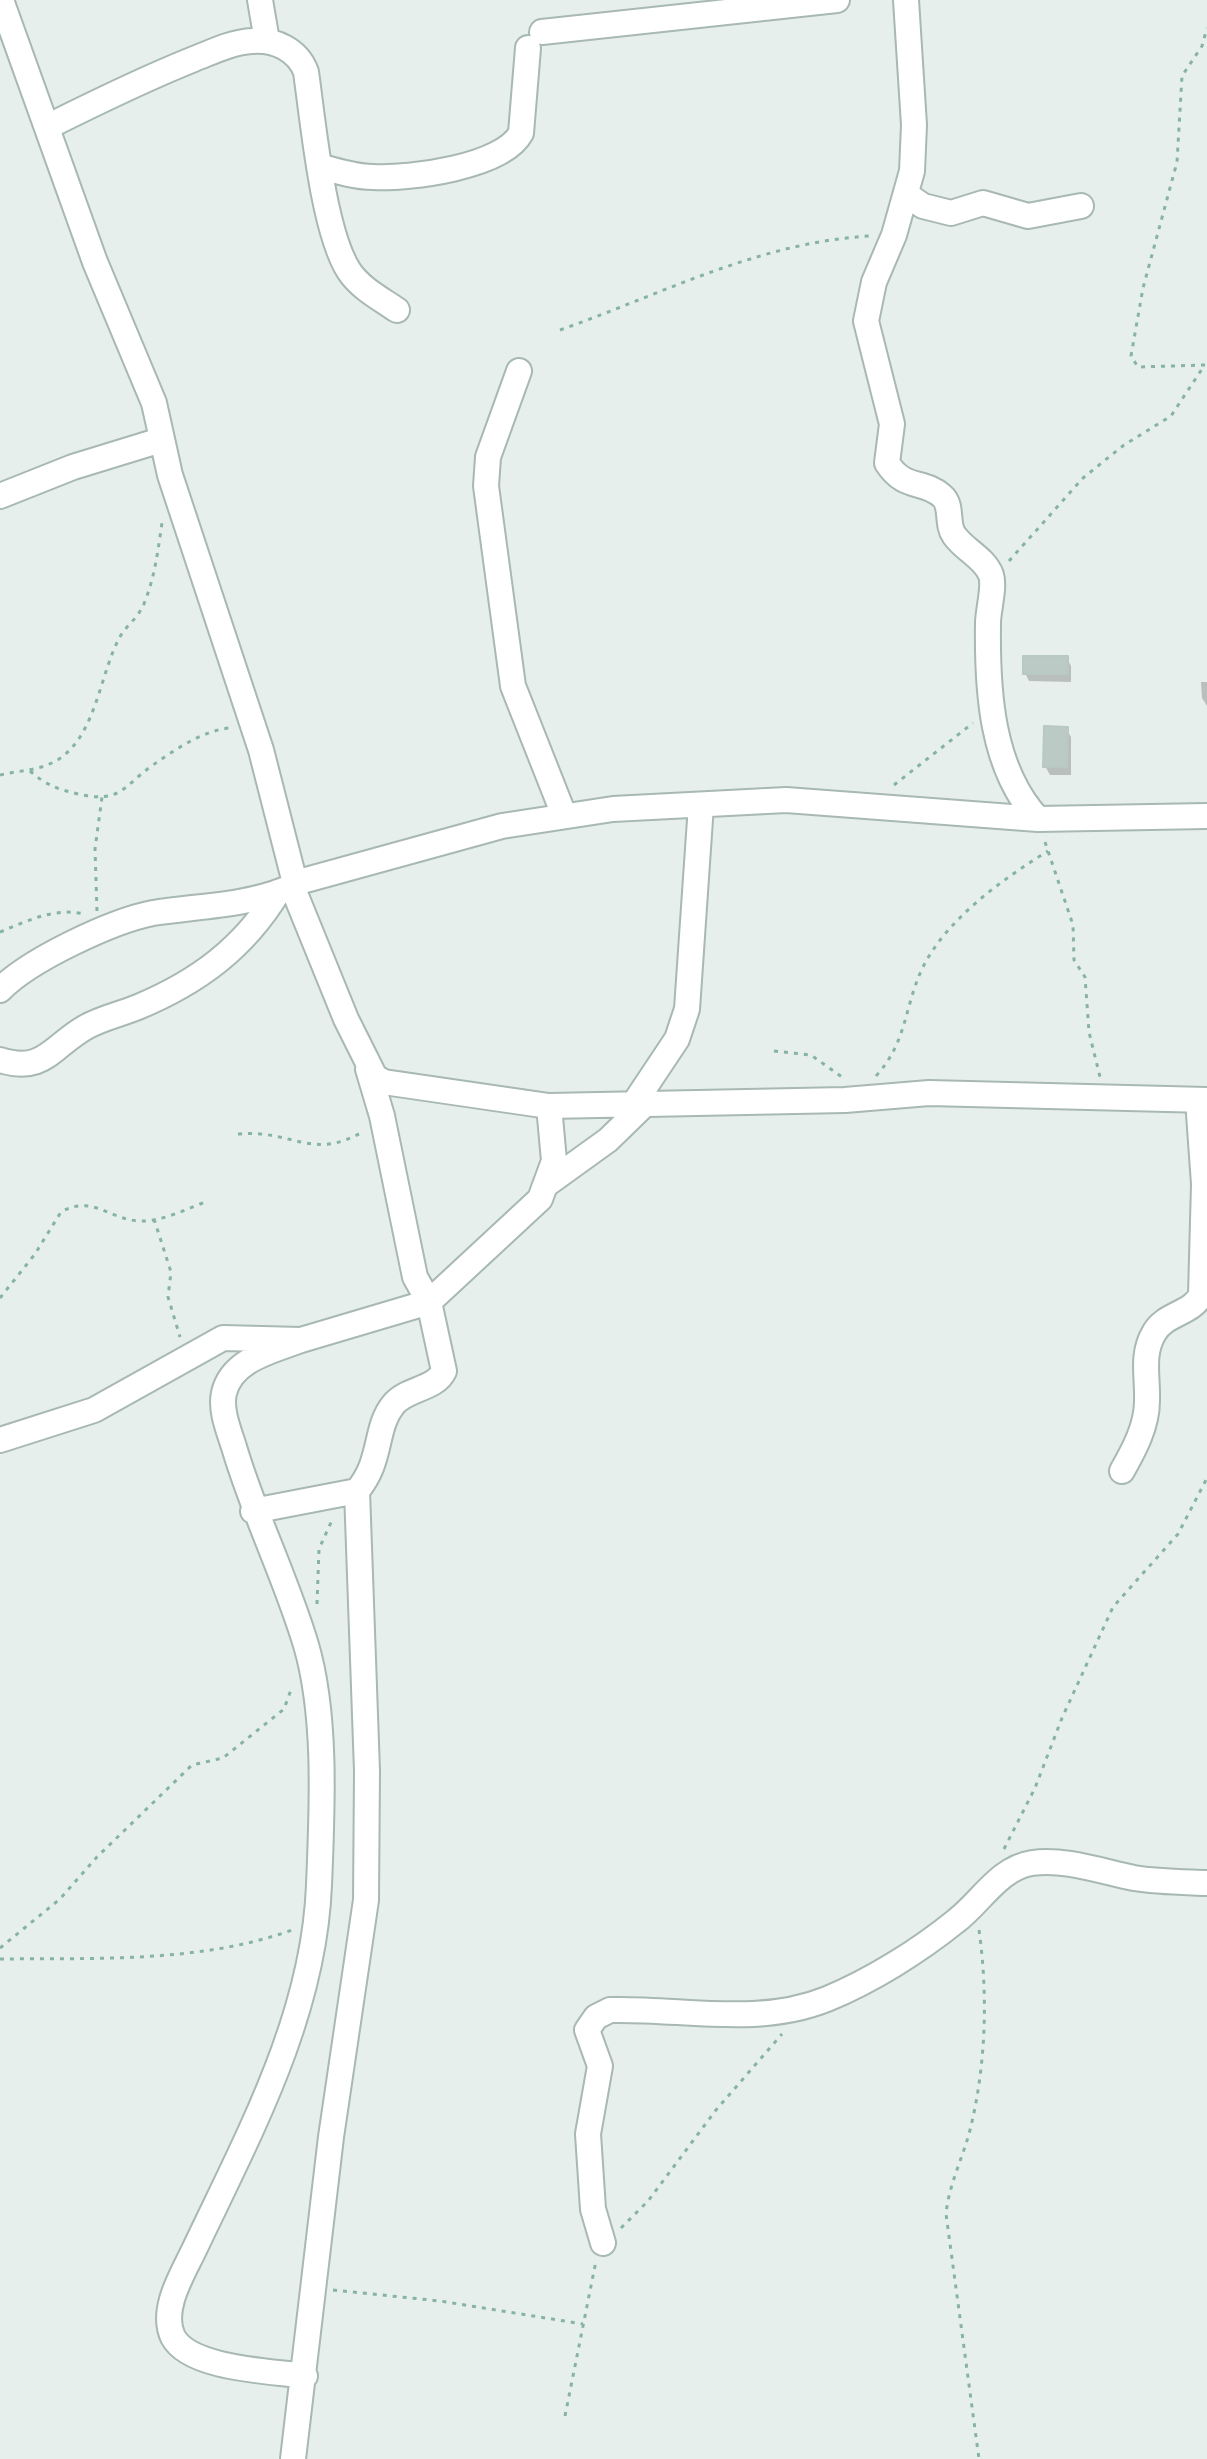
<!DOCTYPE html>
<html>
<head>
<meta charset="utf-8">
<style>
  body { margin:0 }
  canvas { display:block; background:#e6efeb }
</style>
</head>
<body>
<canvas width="1207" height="2459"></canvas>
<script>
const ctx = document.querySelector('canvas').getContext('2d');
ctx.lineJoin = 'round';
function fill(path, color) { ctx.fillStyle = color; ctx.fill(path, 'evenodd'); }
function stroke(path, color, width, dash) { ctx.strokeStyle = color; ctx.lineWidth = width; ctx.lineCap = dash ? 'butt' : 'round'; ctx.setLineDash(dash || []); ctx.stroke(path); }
fill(new Path2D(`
  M1067,658l4,8v16l-42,-1 -4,-8z
  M1201,682h6v24l-5,-8z
  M1066,728l5,9v38h-21l-5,-9z`), '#0003');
const building = new Path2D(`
  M1023,656h45v18h-45z
  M1044,726l24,1 -1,40h-24z`);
fill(building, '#bbcac4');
stroke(building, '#b8c9c2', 2);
const minor = new Path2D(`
  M1,0l94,262 59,141 16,72 91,275 34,133 -3,3 54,133 29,58 9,5 165,24 296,-6 84,-7 278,7
  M260,0l7,41
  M906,0l8,125 -2,46 -18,64 -20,47 -8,39 26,103 -5,39c18,28 36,16 55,33 11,9 4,28 12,39 10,15 31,23 37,40 4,12 -3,35 -3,48 -1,67 3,145 50,196
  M542,32l295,-32
  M49,126c48,-24 95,-47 145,-67 18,-7 38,-17 58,-18 23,-2 46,9 54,31 7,49 17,159 43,199 11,17 32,28 48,39
  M319,166c17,5 36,11 54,11 37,2 130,-10 148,-44l7,-85
  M907,195l16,11 28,7 32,-10 45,13 53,-10
  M519,371l-31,86 -2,29 27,200 51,129
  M0,496l73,-29 88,-27
  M295,883l207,-57 111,-17 173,-9 252,19 169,-3
  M0,990c29,-30 112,-69 153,-77 44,-7 91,-7 133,-24
  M0,1060c44,14 52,-14 86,-33 16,-9 35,-13 52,-20 60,-25 106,-59 140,-115
  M633,1105l44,-66 10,-30 14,-204
  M547,1184l61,-44 36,-35
  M301,1340c-28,11 -69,19 -77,53 -4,17 5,38 10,54 20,68 52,131 72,198 21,71 16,166 13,240 -5,131 -70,249 -125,365 -12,25 -34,60 -21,87 17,32 98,34 132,39
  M0,1440l94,-30 129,-72 78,2 128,-38 111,-103 14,-38 -5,-55
  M1122,1471c12,-21 25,-45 25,-70 1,-24 -6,-46 7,-68 11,-20 38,-19 47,-38l3,-111 -6,-84
  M253,1511l104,-20
  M603,2243l-10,-34 -5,-75 12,-68 -13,-36 9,-13 14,-7c72,-2 148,17 217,-11 44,-18 92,-48 129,-78 25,-19 43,-53 76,-58 33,-5 71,9 102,15 24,4 49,4 73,5
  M293,2459l38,-322 35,-237 1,-129 -10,-280c26,-31 17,-62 36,-86 13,-17 42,-15 51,-34l-15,-69 -14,-25 -33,-161 -14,-47`);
stroke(minor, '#a8b8b2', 28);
stroke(new Path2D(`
  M560,330c102,-36 200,-88 310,-94
  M1205,365l-67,2 -7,-11 12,-68 34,-126 5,-86 20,-30 5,-18
  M1009,561l74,-83 41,-33 47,-29 33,-50
  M30,771c16,14 27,18 48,23 43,10 45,-8 75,-29 23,-16 49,-34 76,-37
  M0,775c20,-5 41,-4 59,-16 38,-25 41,-88 62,-124 8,-12 19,-19 24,-34 10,-25 13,-51 17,-78
  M894,785l79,-62
  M1045,842l28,83 1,35 11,17 4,55 11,45
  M97,911l-2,-62 7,-52
  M0,932c27,-11 55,-25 84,-18
  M774,1051l37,4 31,22
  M876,1076c31,-34 28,-68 46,-107 24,-50 81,-90 126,-118
  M238,1134c55,-5 74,28 126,-3
  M154,1219l17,53 -3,25 12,40
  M0,1298l35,-44 26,-42c32,-18 48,8 79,9 22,1 48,-13 68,-20
  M317,1604l2,-55 14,-31
  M1004,1849l31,-61 27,-70 51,-111 65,-73 29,-56
  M979,1930c9,64 7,133 -8,196 -7,30 -22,57 -25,88l33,245
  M0,1948l60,-49 37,-42 95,-92 31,-7 61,-49 8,-22
  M0,1959c95,-1 201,4 292,-29
  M621,2228l27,-27 68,-91 66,-76
  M333,2290l107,11 143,23
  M565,2416l31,-155`), '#86b3a5', 3, [4, 6]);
stroke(minor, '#fff', 24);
</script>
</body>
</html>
